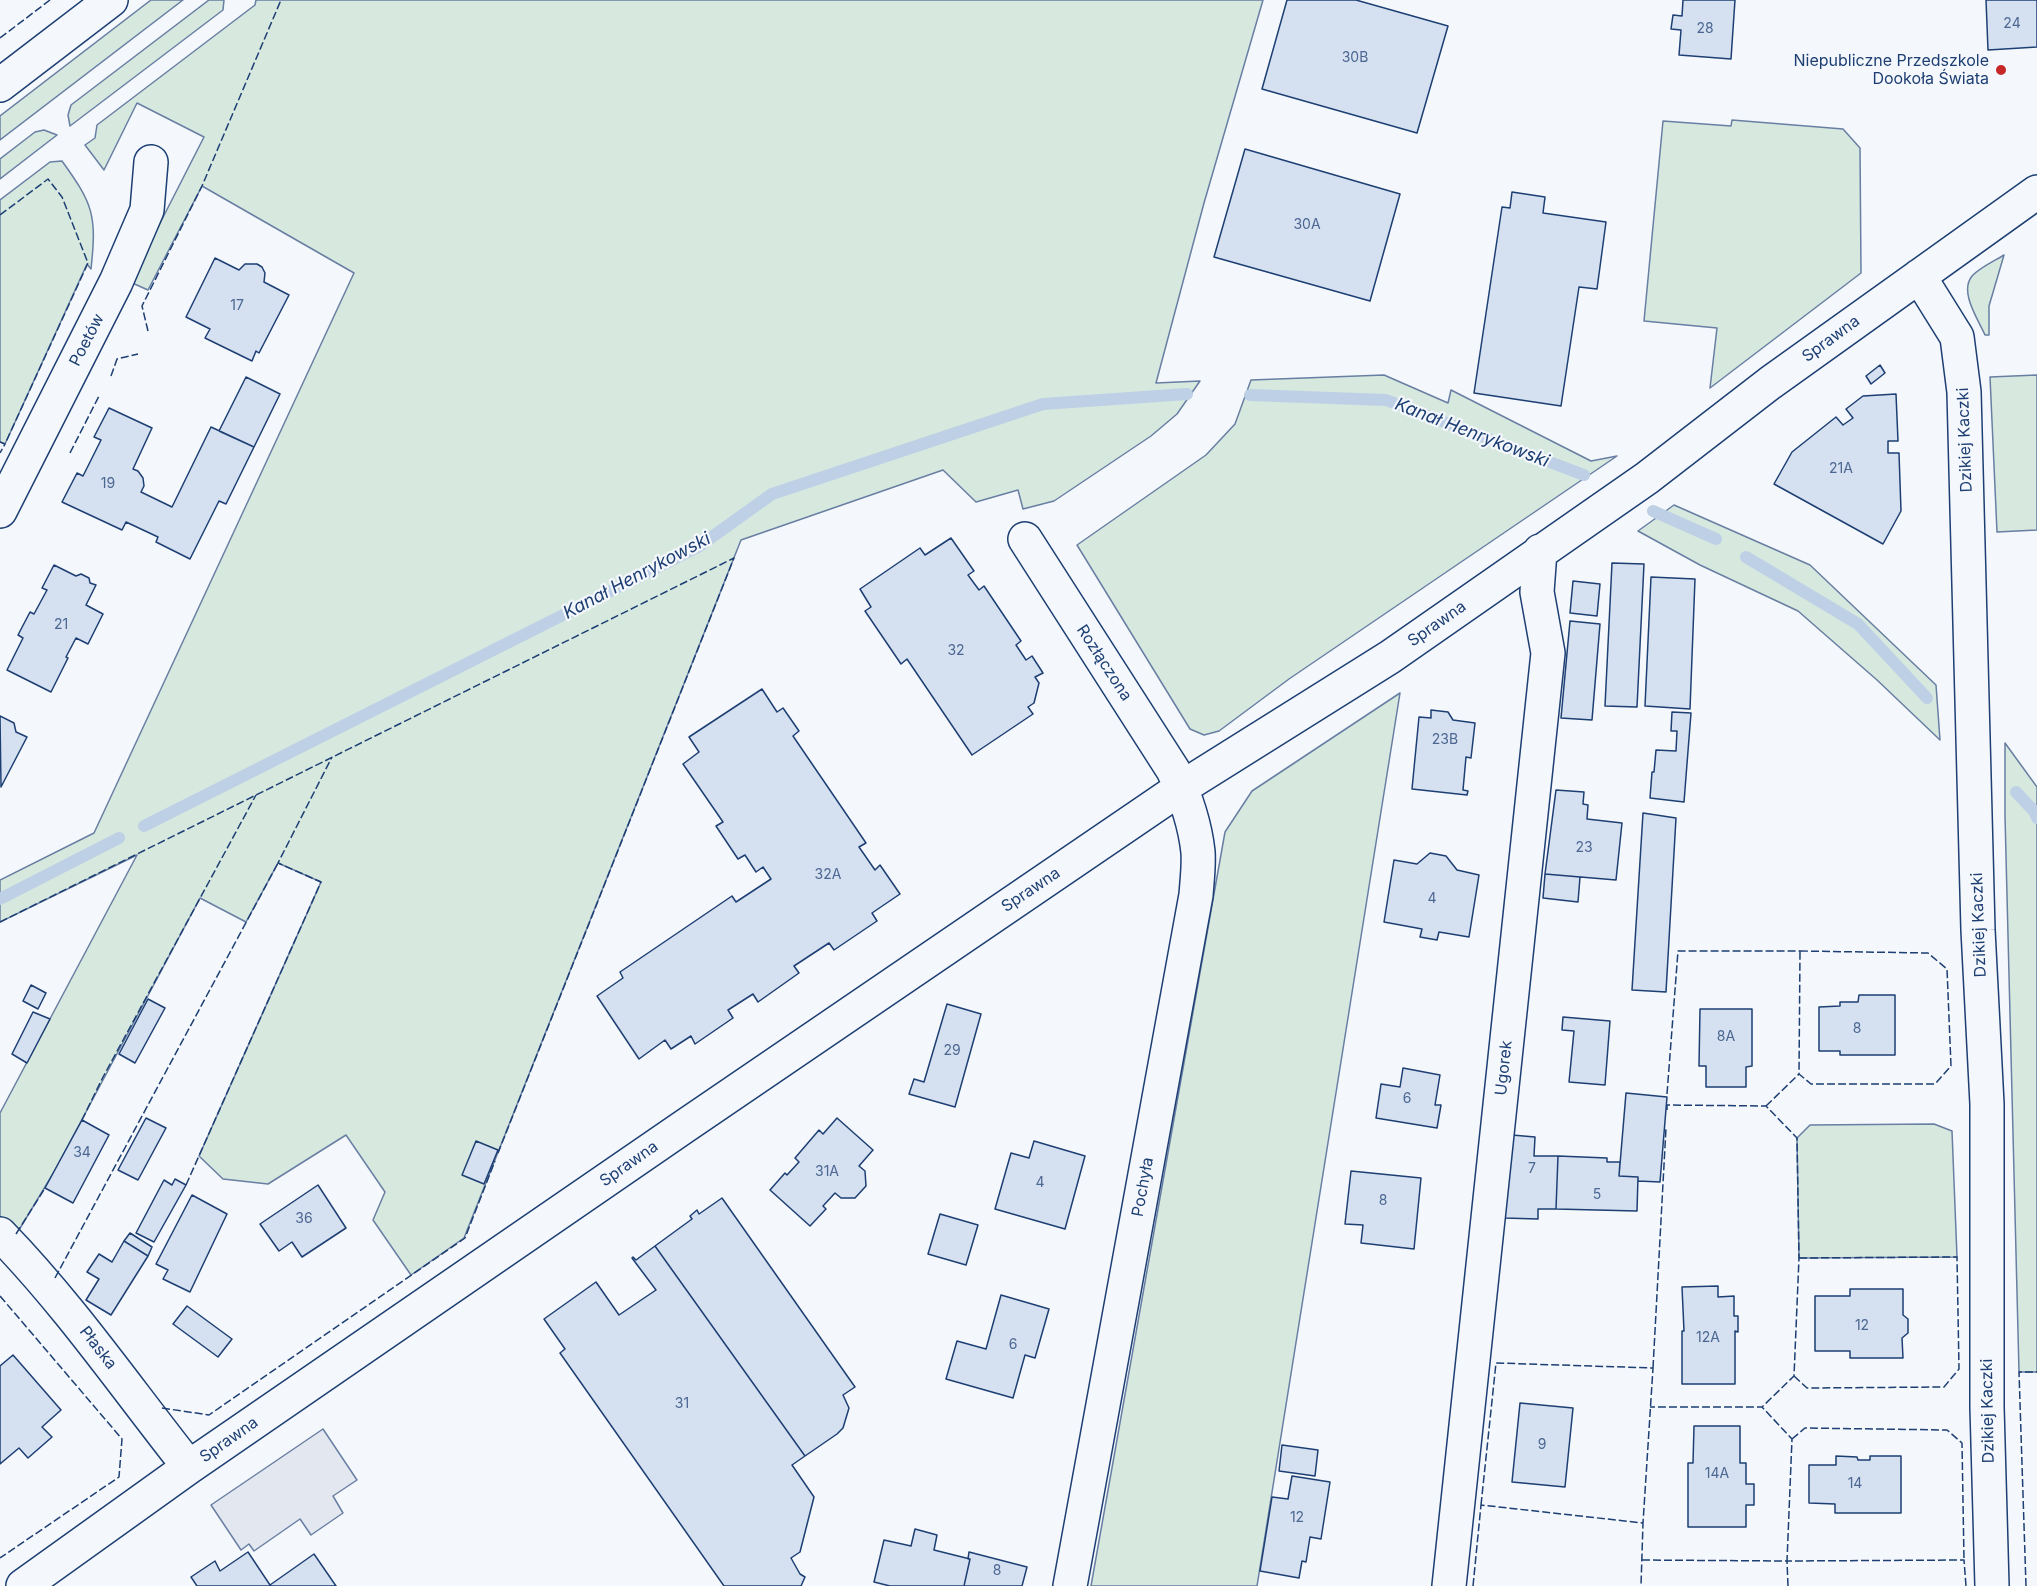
<!DOCTYPE html>
<html>
<head>
<meta charset="utf-8">
<style>
  body { margin:0 }
  canvas { display:block; background:#f4f7fb }
</style>
</head>
<body>
<canvas width="2037" height="1586"></canvas>
<script>
const ctx = document.querySelector('canvas').getContext('2d');
ctx.lineJoin = 'round';
function fill(path, color) { ctx.fillStyle = color; ctx.fill(path, 'evenodd'); }
function stroke(path, color, width, dash) { ctx.strokeStyle = color; ctx.lineWidth = width; ctx.lineCap = dash ? 'butt' : 'round'; ctx.setLineDash(dash || []); ctx.stroke(path); }
function label(font, color, halo, rows, align = 'center') {
  ctx.font = font + ' Inter,sans-serif'; ctx.lineWidth = 4.5; ctx.setLineDash([]); ctx.textBaseline = 'middle'; ctx.strokeStyle = halo; ctx.fillStyle = color; for (const [text, x, y, turn = 0] of rows) {
    ctx.save(); ctx.translate(x, y); ctx.rotate((+turn || 0) * Math.PI / 180); ctx.textAlign = isNaN(turn) ? turn : align; if (halo) ctx.strokeText(text, 0, 0); ctx.fillText(text, 0, 0); ctx.restore();
  }
}
const green = new Path2D(`
  M151,0h32l-183,140v-24z
  M209,0h15l-1,10 -153,116 -2,-11 3,-10z
  M256,0h1007l-59,203 -48,180 44,-2 -23,33 -26,22 -97,65 -31,8 -5,-19 -42,12 -33,-32 -202,70 -277,698 -53,37 -38,-55 12,-28 -39,-57 -78,49 -45,-5 -24,-23 122,-274 -43,-19 -32,59 -46,-24 -146,274 -38,63 -16,-15v-107l137,-258 -137,67v-42l94,-47 260,-560 -152,-87 -54,104 -18,-8 74,-145 -67,-34 -33,67 -19,-25 10,-7 2,-13 158,-120z
  M1732,120l111,9 17,19 1,125 -151,115 7,-60 -73,-7 19,-200 68,5z
  M44,130l13,5 -57,44v-20l35,-27z
  M62,161c31,43 35,54 29,108l-4,-5 -82,180 -5,-2v-242l50,-38z
  M2004,255l-15,51v29h-4c-7,-16 -26,-43 -13,-59 7,-8 22,-15 32,-21z
  M1384,375l64,28 3,-13 140,71 26,-5 -328,223 -70,52 -15,4 -14,-6 -113,-184 129,-90 29,-31 16,-44z
  M2037,375v155l-40,2 -7,-155z
  M1674,505l136,60 126,120 4,55 -63,-60 -79,-69 -98,-46 -62,-34z
  M1400,693l-143,893h-166l134,-754 27,-41z
  M2005,743l32,44v585h-18l-14,-556z
  M1934,1124l18,7 5,126 -158,1 -2,-120 13,-13z`);
fill(green, '#d7e8df');
stroke(green, '#687fa3', 1.5);
const parking = new Path2D(`
  M323,1429l34,51 -24,16 10,17 -32,22 -11,-16 -46,32 -5,-7 -8,6 -30,-45z`);
fill(parking, '#e3e8f0');
stroke(parking, '#687fa3', 1.5);
stroke(new Path2D(`
  M1250,395l136,5 198,75
  M1653,511l63,28
  M1746,557l112,67 69,74
  M2016,792l18,19 3,7
  M144,826l554,-279 74,-53 271,-90 144,-10
  M0,899l119,-61`), '#bed0e5', 12);
const building = new Path2D(`
  M1287,0h69l92,26 -31,107 -155,-44z
  M1683,0h52l-4,59 -52,-4 2,-25 -10,-1 2,-14 9,1z
  M1986,0h51v47l-49,3z
  M1245,149l155,45 -30,107 -156,-44z
  M1512,192l33,5 -2,16 63,9 -9,67 -18,-2 -18,119 -87,-13 28,-186 8,1z
  M215,258l24,12 6,-6h12l5,3 3,6 -1,9 25,13 -30,58 -3,-2 -4,10 -47,-23 5,-9 -24,-12z
  M1880,365l5,8 -14,11 -5,-8z
  M246,377l34,17 -26,53 -35,-16z
  M1896,394l2,47h-10v12h11l2,58 -18,33 -109,-60 18,-32 44,-35 7,8 10,-7 -7,-9 17,-13z
  M109,408l43,20 -19,41 5,2 5,7 1,8 -3,6 31,15 39,-80 43,20 -28,57 -7,-3 -29,58 -34,-17 2,-5 -32,-15 -4,8 -60,-28 15,-29 6,3 18,-36 -7,-3z
  M951,538l23,33 -6,4 11,15 5,-4 37,55 -5,4 10,15 6,-4 11,17 -8,4 4,6 -5,20 -6,4 5,7 -61,41 -65,-96 -6,5 -36,-53 6,-4 -11,-18 60,-41 5,7z
  M1612,563l32,1 -7,143 -32,-1z
  M54,565l22,11 5,-2 8,4 1,5 6,2 -10,20 17,9 -15,30 -12,-6 -10,19 2,1 -17,34 -44,-22 16,-32 -5,-3 12,-23 4,2 13,-24 -5,-2z
  M1651,577l44,2 -5,130 -45,-3z
  M1573,581l27,3 -3,32 -27,-3z
  M1570,621l30,3 -8,96 -31,-2z
  M762,689l15,23 6,-4 16,23 -6,5 73,107 -7,4 16,23 5,-5 20,29 -28,19 5,8 -43,29 -5,-7 -35,23 5,7 -41,29 -5,-8 -25,16 5,8 -38,26 -4,-8 -20,13 -6,-9 -26,19 -42,-63 26,-18 -3,-6 112,-76 4,6 35,-23 -8,-12 -7,5 -11,-17 -7,4 -22,-33 7,-4 -40,-58 16,-12 -10,-15z
  M1431,710l17,2 5,8 22,3 -4,35 -5,-1 -3,33 5,1 -1,4 -55,-6 7,-72 12,1z
  M1672,712l19,1 -7,89 -34,-4 2,-26h2l2,-22 20,1 1,-20h-6z
  M0,716l14,7 2,9 11,5 -26,50z
  M1556,790l28,2 -1,12 5,1 -1,14 35,4 -6,57 -71,-6z
  M1643,813l33,5 -10,174 -34,-2z
  M1430,853l16,3 11,14 22,5 -10,62 -30,-5 -2,8 -17,-3 2,-8 -38,-7 10,-62 23,4z
  M1545,874l35,3 -2,25 -35,-4z
  M31,985l15,8 -8,16 -15,-8z
  M1859,995h36v60h-55v-4h-21v-44l21,-1v-4h18z
  M148,999l17,9 -30,55 -16,-9z
  M947,1004l34,10 -26,93 -46,-13 5,-15 10,3z
  M1700,1009h52v57l-6,1v20h-40v-21h-7z
  M33,1012l17,7 -23,44 -15,-9z
  M1563,1017l47,4 -5,64 -36,-3 5,-51 -12,-1z
  M1403,1068l37,7 -5,30h6l-4,23 -61,-10 5,-34 19,3z
  M1626,1093l41,4 -7,85 -22,-1v-4l-19,-1z
  M146,1118l20,10 -28,52 -20,-10z
  M837,1118l36,32 -14,16 6,5 1,15 -11,12h-14l-6,-5 -12,13 3,3 -16,17 -40,-36 15,-17 2,2 12,-13 -4,-4 24,-28 4,4z
  M82,1120l27,15 -36,68 -28,-15z
  M1512,1135l23,2 -1,19h24l-2,53h-18v10l-34,-1z
  M476,1141l22,9 -14,34 -22,-9z
  M1034,1141l51,15 -20,73 -70,-20 16,-56 18,5z
  M1558,1156l49,2v4h13l-1,14 19,1 -1,34 -81,-2z
  M1351,1171l70,7 -7,71 -53,-6 2,-18 -18,-1z
  M175,1179l11,6 -32,57 -18,-9 28,-53 8,5z
  M318,1185l28,43 -44,29 -10,-15 -13,9 -19,-27z
  M192,1195l35,19 -37,78 -27,-13 5,-9 -12,-6z
  M722,1198l133,189 -12,8 6,13 -6,20 -6,6 -32,22 -150,-210 37,-27 -2,-3 7,-6 2,4z
  M940,1214l38,11 -12,40 -38,-11z
  M130,1233l22,14 -4,9 -24,-15z
  M124,1241l24,15 -37,59 -25,-15 13,-21 -12,-7 12,-18 13,8z
  M655,1246l150,210 -13,9 22,32 -14,55 -9,6 9,16 5,3 -4,9h-77l-164,-233 5,-4 -21,-30 52,-37 23,33 37,-25 -24,-32 1,-1 3,3z
  M1718,1286v11l16,-1v20h4v16l-3,-1v53h-53v-53h2l-2,-44z
  M1850,1289h53v26l5,4v14l-6,5 1,20h-53v-7h-35v-55h35z
  M1001,1295l48,14 -14,49 -10,-3 -12,43 -67,-19 11,-38 29,8z
  M187,1306l45,33 -14,18 -45,-33z
  M13,1355l48,55 -19,17 10,10 -24,21 -9,-10 -19,16v-98z
  M1520,1403l53,5 -8,79 -53,-5z
  M1694,1426h46v37h6v21h8v21h-8v22h-58v-64h5z
  M1282,1445l36,5 -3,26 -36,-5z
  M1836,1456l21,1 1,3h12v-4h31v57h-66v-9l-26,-1v-38h27z
  M1292,1476l38,6 -9,57 -11,-2 -4,25 -4,-1 -3,17 -39,-7 12,-74 16,2z
  M915,1529l22,6 -3,15 36,9 -6,27h-74l-16,-4 10,-42 27,6z
  M248,1552l22,33 44,-31 22,32h-139l-6,-9 24,-16 5,10z
  M969,1552l58,15 -5,19h-58l6,-27h-2z`);
fill(building, '#d5e0f0');
stroke(building, '#1d3f73', 1.5);
const minor = new Path2D(`
  M1919,276l38,61 7,55 14,538 9,174v303l5,179
  M0,511l116,-229 31,-72 4,-48
  M1025,539l148,231c12,25 22,54 25,82 1,14 -1,29 -2,43l-126,691
  M0,1234c70,72 127,155 189,233
  M23,1586l166,-119 493,-339 499,-340 209,-131 257,-179 123,-95 267,-191
  M1449,1586l99,-933 -11,-61 3,-41`);
const tertiary = new Path2D(`
  M0,85l111,-85`);
stroke(minor, '#1d3f73', 36);
stroke(tertiary, '#1d3f73', 36);
stroke(minor, '#f4f7fb', 33);
stroke(tertiary, '#f4f7fb', 33);
stroke(new Path2D(`
  M0,38l50,-38
  M0,215l48,-36 14,18 26,66 -83,181
  M148,331l-6,-25 60,-120 79,-186
  M111,376l6,-17 21,-5
  M0,442l5,2 -5,9
  M70,453l29,-57
  M0,922l734,-364 -236,595
  M1800,951l128,2 19,16 4,97 -16,18h-124l-12,-10z
  M1667,1094l11,-143h122
  M1766,1106l33,-32
  M1667,1110v-5l99,1 31,32 2,120 -5,118 -32,31
  M82,1120l20,-41 154,-284
  M186,1185l135,-303 -43,-19 54,-106
  M16,1234l29,-46
  M55,1278l223,-415
  M0,1296l122,143 -3,38 -119,81
  M1653,1368l13,-240
  M1794,1376l13,12 137,-1 15,-18 -2,-112 -158,1
  M162,1408l47,7 256,-177 30,-77
  M1792,1439l13,-11 142,2 15,13 2,117
  M1481,1505l15,-142 157,5 -10,155
  M1642,1560l145,1 5,-122 -30,-32h-112
  M1473,1586l8,-81 162,18 -2,63
  M1788,1586l-1,-25 177,-1 2,26
  M2026,1586l-7,-214h18`), '#1d3f73', 1.5, [8, 3]);
for (const [x, y, r, color] of [
  [2001,70,6,"#c62828"]
]) { const dot = new Path2D(); dot.arc(x, y, r, 0, 2 * Math.PI); ctx.fillStyle = color; ctx.fill(dot); stroke(dot, '#f4f7fb', 2); }
label('14px', '#4b6792', null, [
  ["24",2012,24],
  ["28",1705,29],
  ["30B",1355,58],
  ["30A",1307,225],
  ["17",237,306],
  ["21A",1841,469],
  ["19",108,484],
  ["21",61,625],
  ["32",956,651],
  ["23B",1445,740],
  ["23",1584,848],
  ["32A",828,875],
  ["4",1432,899],
  ["8",1857,1029],
  ["8A",1726,1037],
  ["29",952,1051],
  ["6",1407,1099],
  ["34",82,1153],
  ["7",1532,1169],
  ["31A",827,1172],
  ["4",1040,1183],
  ["5",1597,1195],
  ["8",1383,1201],
  ["36",304,1219],
  ["12",1862,1326],
  ["12A",1708,1338],
  ["6",1013,1345],
  ["31",682,1404],
  ["9",1542,1445],
  ["14A",1717,1474],
  ["14",1855,1484],
  ["12",1297,1518],
  ["8",997,1571]
]);
label('16px', '#1d3f73', '#f4f7fb', [
  ["Niepubliczne Przedszkole",1989,61],
  ["Dookoła Świata",1989,79]
], 'right');
label('16px', '#1d3f73', '#f4f7fb', [
  ["Sprawna",1831,339,-36],
  ["Poetów",87,340,-63],
  ["Dzikiej Kaczki",1965,440,-92],
  ["Sprawna",1437,624,-35],
  ["Rozłączona",1104,663,57],
  ["Sprawna",1031,890,-34],
  ["Dzikiej Kaczki",1979,925,-92],
  ["Ugorek",1504,1068,-84],
  ["Sprawna",629,1164,-35],
  ["Pochyła",1143,1187,-80],
  ["Płaska",98,1348,52],
  ["Dzikiej Kaczki",1988,1411,-91],
  ["Sprawna",229,1440,-35]
]);
label('italic 18px', '#1d3f73', '#f4f7fb', [
  ["Kanał Henrykowski",1472,433,21],
  ["Kanał Henrykowski",637,576,-28]
]);
</script>
</body>
</html>
